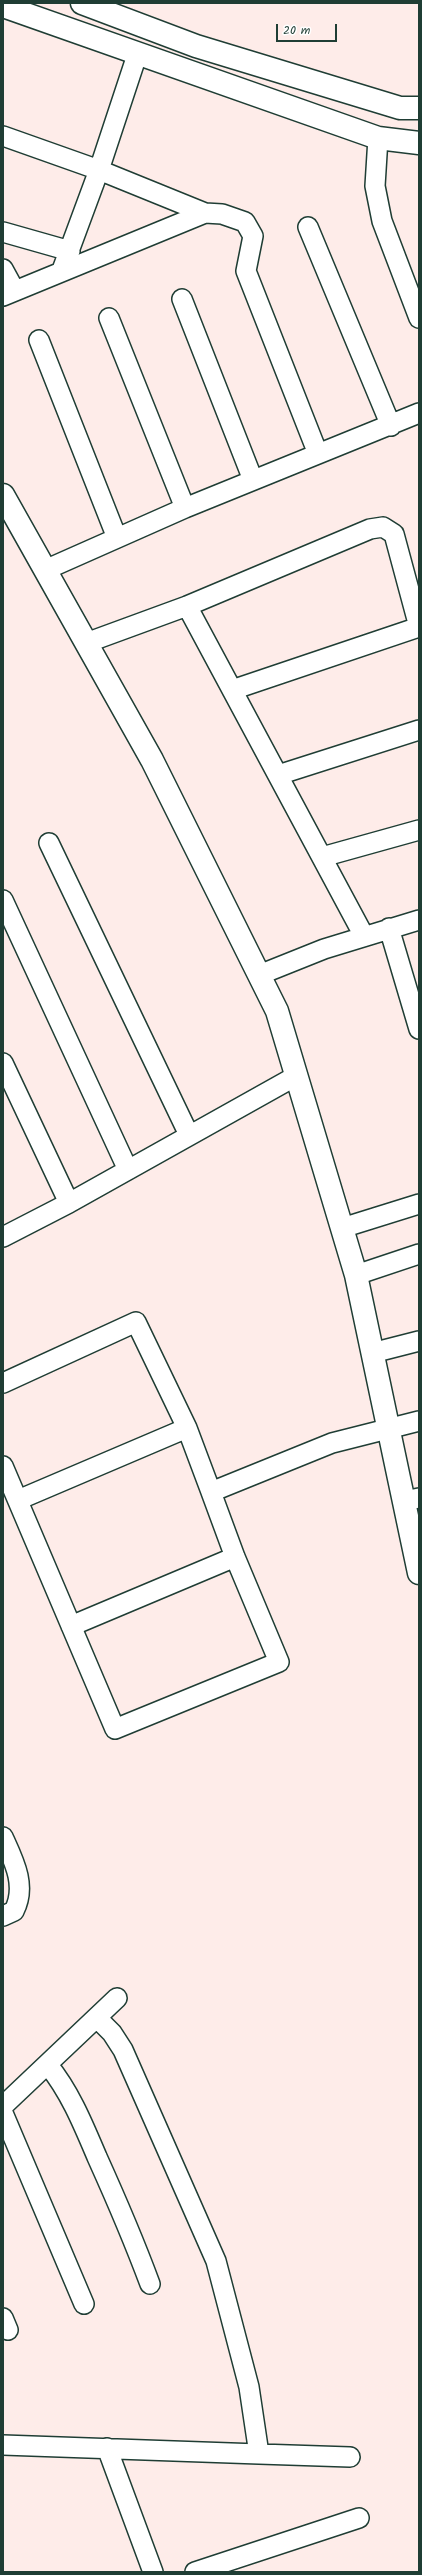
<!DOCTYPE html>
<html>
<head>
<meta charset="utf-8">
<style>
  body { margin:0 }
  #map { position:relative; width:422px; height:2575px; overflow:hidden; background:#feece9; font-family:Kalam,sans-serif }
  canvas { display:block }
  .frame { position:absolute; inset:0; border:4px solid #1f3d34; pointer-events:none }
  .scale { position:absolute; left:276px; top:24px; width:61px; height:18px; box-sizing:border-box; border:2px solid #1f3d34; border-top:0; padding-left:5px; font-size:12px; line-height:14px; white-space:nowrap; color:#1f3d34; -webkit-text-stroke:3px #fff; paint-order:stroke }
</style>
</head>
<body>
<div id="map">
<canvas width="422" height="2575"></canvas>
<div class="frame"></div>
<div class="scale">20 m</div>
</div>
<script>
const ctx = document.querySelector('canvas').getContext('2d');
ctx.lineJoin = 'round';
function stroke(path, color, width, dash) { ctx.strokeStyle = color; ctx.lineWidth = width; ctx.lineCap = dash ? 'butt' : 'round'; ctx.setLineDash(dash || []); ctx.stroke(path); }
const street = new Path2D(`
  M3,136l96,34 106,43
  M378,138l-3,48 7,35 37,97
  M308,227l83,199
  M3,232l67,19
  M3,269l12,22
  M62,270l37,-100 38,-115
  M3,296l202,-83 17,1 23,8 8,14 -7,35 72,183
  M182,299l71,181
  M109,318l76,190
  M39,340l78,198
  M45,570l140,-62 234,-95
  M187,606l177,330
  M86,643l101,-37 183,-77 13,-2 11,7 25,93
  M232,690l187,-63
  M278,775l141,-45
  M49,843l140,292
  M322,857l97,-27
  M3,900l125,270
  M389,928l30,101
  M259,975l65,-26 95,-29
  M3,1063l66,140 227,-127
  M342,1228l77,-24
  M3,1237l66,-34
  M356,1275l63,-21
  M372,1353l47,-12
  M3,1383l133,-61 51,106 24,64 121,-49 87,-22
  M3,1466l112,263 164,-67 -44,-105 -24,-65
  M18,1500l169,-72
  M404,1501l15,-3
  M71,1626l164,-69
  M3,1837c11,24 24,49 11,74l-11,5
  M48,2065c22,27 35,59 49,92 19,42 37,84 53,127
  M3,2106l114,-108
  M3,2113l81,191
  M3,2318l5,12
  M3,2445l256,9 -10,-67 -33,-126 -93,-211 -11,-17 -15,-15
  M107,2448l46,124
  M259,2454l91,3
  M195,2572l164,-54`);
const secondary = new Path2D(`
  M82,3l114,43 204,62h19
  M3,6l375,132 41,5
  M3,495l149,265 125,251 79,264 63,298`);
stroke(street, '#1f3d34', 22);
stroke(secondary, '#1f3d34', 25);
stroke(street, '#fff', 19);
stroke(secondary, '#fff', 22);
</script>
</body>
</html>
